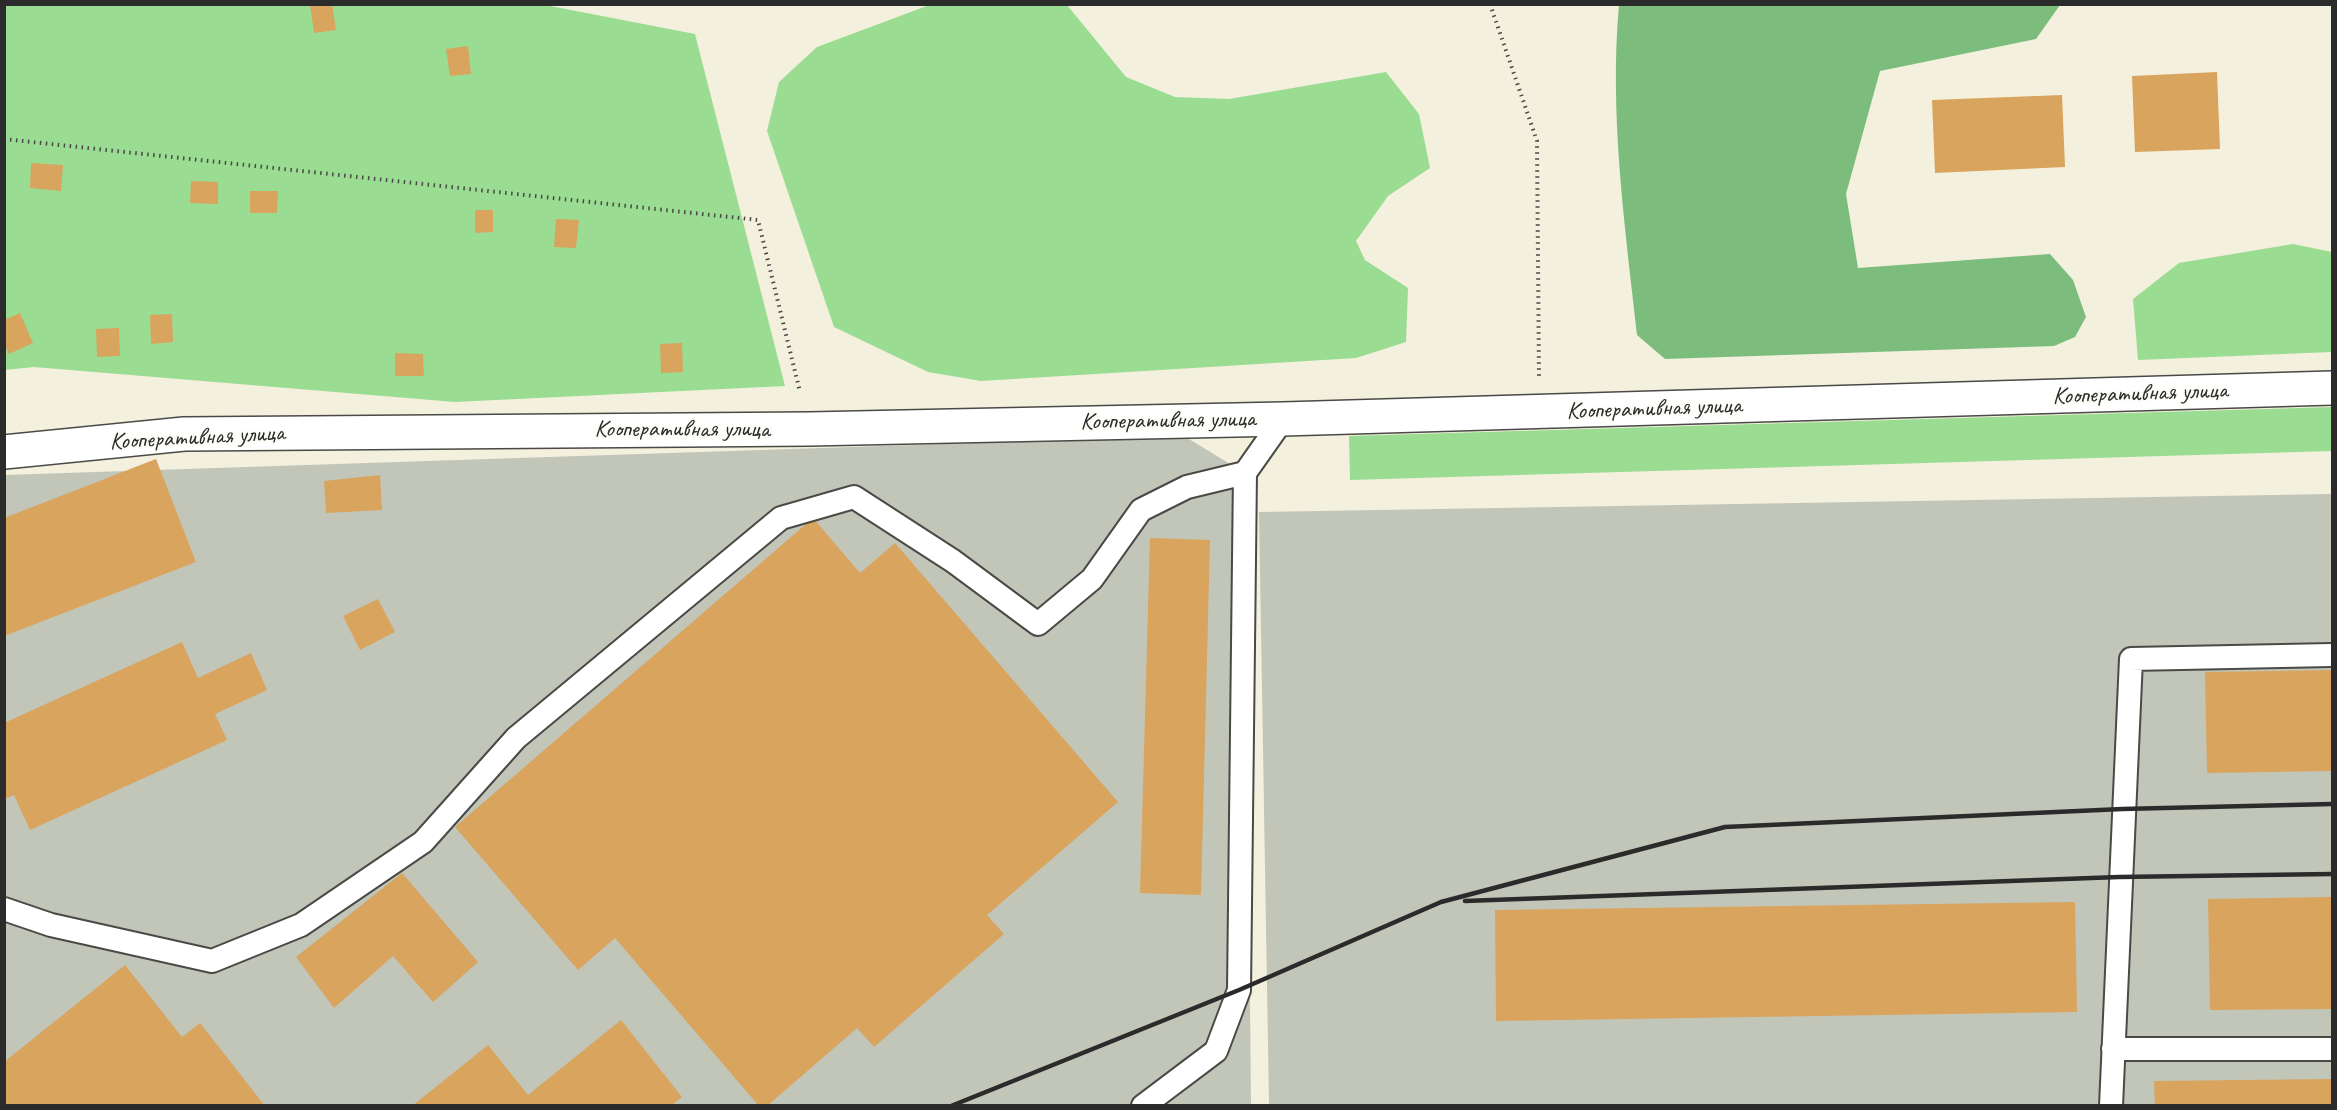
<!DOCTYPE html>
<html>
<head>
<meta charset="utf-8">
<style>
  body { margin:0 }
  #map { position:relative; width:2337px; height:1110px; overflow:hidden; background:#f4f0de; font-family:Caveat,sans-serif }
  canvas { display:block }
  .frame { position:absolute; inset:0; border:6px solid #2b2b2b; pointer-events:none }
</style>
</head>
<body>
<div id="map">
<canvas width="2337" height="1110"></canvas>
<div class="frame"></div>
</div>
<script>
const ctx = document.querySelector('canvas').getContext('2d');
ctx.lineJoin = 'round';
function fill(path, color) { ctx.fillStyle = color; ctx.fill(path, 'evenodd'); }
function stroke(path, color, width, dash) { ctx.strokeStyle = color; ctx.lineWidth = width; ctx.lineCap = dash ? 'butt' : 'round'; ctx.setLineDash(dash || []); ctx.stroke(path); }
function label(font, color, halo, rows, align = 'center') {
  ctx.font = font + ' Caveat,sans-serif'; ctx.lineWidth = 4.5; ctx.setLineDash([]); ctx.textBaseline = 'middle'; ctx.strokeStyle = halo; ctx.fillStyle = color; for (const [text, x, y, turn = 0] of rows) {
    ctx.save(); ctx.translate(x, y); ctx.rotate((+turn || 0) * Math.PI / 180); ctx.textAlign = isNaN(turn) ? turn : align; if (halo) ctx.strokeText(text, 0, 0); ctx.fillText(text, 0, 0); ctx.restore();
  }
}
fill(new Path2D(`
  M1184,436l61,37 6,632h-1246l-1,-630z
  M2332,494v611h-1063l-10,-593z`), '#c2c6b9');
fill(new Path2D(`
  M540,4l155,30 90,352 -330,16 -421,-35 -29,3v-365z
  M932,4l135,1 59,72 49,20 54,2 157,-27 33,42 11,54 -42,28 -32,45 9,19 43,28 -2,54 -50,16 -375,23 -53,-9 -94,-45 -67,-196 12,-49 38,-35z
  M2293,244l39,8v100l-194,8 -5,-61 46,-36z
  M2332,407v44l-982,29 -1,-44z`), '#9bdc93');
fill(new Path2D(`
  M1619,5h441l-24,34 -156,32 -34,123 12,74 192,-14 23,26 13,37 -11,20 -21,9 -389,13 -28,-24c-12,-109 -28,-221 -18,-330z`), '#7cbc7d');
fill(new Path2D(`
  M315,4h17l4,26 -22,3 -4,-28z
  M468,46l3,28 -21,2 -4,-27z
  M2217,72l3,77 -85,3 -3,-76z
  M2062,95l3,72 -130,6 -3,-73z
  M31,163l32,2 -2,26 -31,-3z
  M191,181l27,1v22l-28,-1z
  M250,191h28l-1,22h-27z
  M475,210h18v22l-18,1z
  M556,219l23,1 -3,28 -22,-1z
  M20,313l13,30 -24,11 -5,-11v-23z
  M172,314l1,28 -22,2 -1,-29z
  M119,328l1,28 -23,1 -1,-28z
  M682,343l1,29 -22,1 -1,-29z
  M395,353l28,1 1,22h-29z
  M156,459l40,103 -192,74v-118z
  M380,475l2,35 -56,3 -2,-32z
  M813,518l47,55 35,-30 223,259 -131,113 17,19 -130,113 -17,-19 -90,78h-8l-144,-168 -37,32 -123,-143z
  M1150,538l60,2 -9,355 -61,-2z
  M378,599l17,33 -35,18 -17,-34z
  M182,642l16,36 53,-25 16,37 -52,24 12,26 -197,90 -16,-35 -10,4v-76z
  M2332,670v101l-125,2 -2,-101z
  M402,873l76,89 -45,40 -40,-46 -59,52 -38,-51z
  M2332,897v112l-122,1 -2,-111z
  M2075,902l2,110 -581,9 -1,-111z
  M125,965l57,72 18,-14 65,83h-261v-44z
  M621,1020l61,77 -11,9h-259l76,-61 40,50z
  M2332,1079v27h-177l-1,-25z`), '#d8a45e');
const service = new Path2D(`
  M4,909l47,16 161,36 89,-36 122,-83 93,-104 265,-220 73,-21 99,64 85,63 54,-45 49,-69 46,-23 58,-14 38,-54
  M2113,1049h219
  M1143,1106l73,-55 23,-61 6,-517
  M2111,1106l20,-447 201,-4`);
const minor = new Path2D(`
  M4,452l180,-18 625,-5 474,-10 1049,-31`);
stroke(service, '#494946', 26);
stroke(minor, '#494946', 36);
stroke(new Path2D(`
  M1490,4l47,137 2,236
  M4,139l754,81 42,172`), '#494946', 4, [1.5, 4.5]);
stroke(service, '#fff', 22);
stroke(minor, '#fff', 33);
stroke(new Path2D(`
  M1465,901l654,-24 213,-3
  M951,1106l288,-116 202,-88 284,-75 397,-18 210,-5`), '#2b2b2b', 4.5);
label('24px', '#2b2b2b', '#fdfcf7', [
  ["Кооперативная улица",2140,394,-2],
  ["Кооперативная улица",1654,409,-2],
  ["Кооперативная улица",1168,421,-1],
  ["Кооперативная улица",682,430],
  ["Кооперативная улица",197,438,-3]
]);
</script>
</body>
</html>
